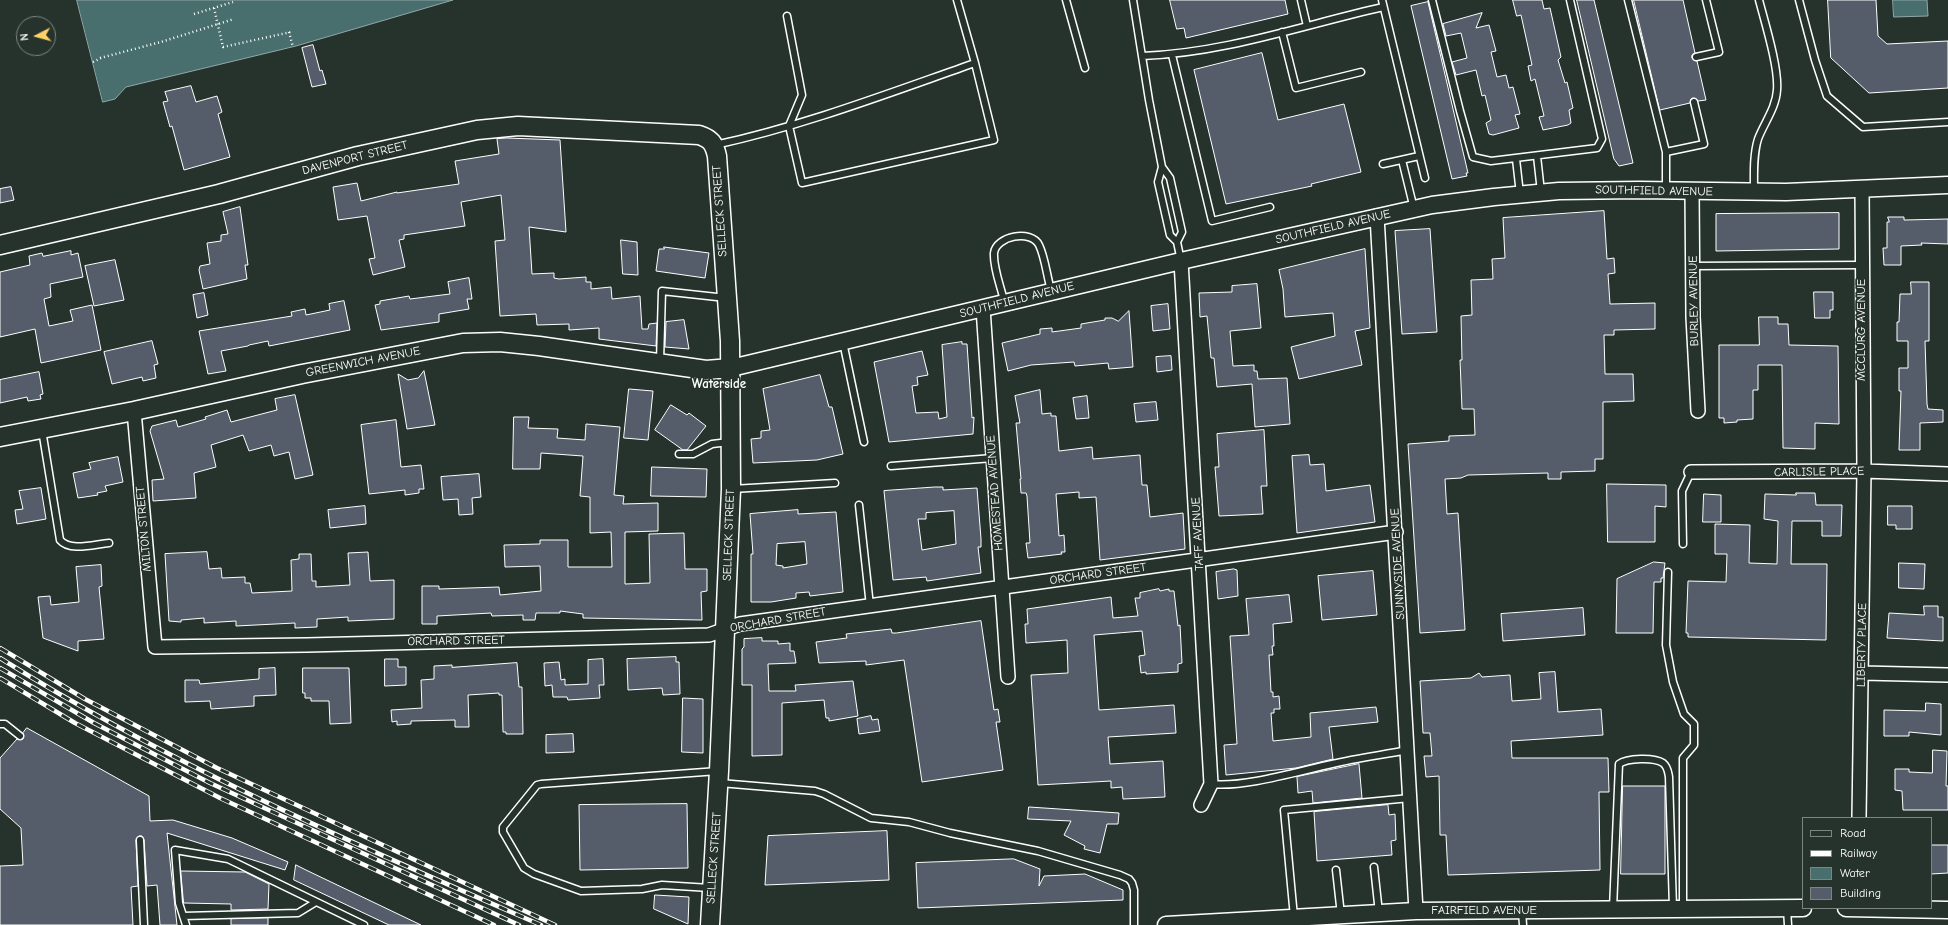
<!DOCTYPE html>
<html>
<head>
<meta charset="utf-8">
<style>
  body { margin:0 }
  #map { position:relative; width:1948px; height:925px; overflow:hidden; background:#26332d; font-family:"Comic Neue",sans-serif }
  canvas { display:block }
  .legend { position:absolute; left:1802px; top:817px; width:130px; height:92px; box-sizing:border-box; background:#26332d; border:1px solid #7d8581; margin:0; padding:5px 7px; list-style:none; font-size:12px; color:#fff }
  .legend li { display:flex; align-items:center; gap:8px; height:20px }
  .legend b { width:20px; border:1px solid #7d8581 }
  .north { position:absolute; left:16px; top:16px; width:40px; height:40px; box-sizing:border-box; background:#26332d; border:1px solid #7d8581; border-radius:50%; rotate:264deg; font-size:11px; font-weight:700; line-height:16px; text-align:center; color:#fff }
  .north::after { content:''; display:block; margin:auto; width:14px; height:18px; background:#ffd166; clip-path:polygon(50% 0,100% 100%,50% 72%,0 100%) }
</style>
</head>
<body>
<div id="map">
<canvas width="1948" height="925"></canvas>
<ul class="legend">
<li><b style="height:5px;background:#26332d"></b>Road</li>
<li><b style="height:5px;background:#fff"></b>Railway</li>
<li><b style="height:11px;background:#496e6e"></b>Water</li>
<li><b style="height:11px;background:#555d6b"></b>Building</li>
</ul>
<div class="north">N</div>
</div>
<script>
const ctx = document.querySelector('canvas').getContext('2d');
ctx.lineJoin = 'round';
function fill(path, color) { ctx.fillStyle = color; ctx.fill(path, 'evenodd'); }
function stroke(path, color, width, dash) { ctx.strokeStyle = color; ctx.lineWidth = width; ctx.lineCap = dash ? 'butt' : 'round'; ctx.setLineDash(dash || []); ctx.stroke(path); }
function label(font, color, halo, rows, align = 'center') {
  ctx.font = font + ' "Comic Neue",sans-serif'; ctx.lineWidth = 3.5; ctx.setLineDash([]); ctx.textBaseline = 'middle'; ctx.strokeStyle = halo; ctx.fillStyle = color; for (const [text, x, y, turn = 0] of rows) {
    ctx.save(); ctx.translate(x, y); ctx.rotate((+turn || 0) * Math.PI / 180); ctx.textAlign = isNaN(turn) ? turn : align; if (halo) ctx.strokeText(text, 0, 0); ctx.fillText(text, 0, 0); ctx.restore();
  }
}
const water = new Path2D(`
  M77,0h376l-157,46 -170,41 -11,12 -12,3z
  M1893,0h34l1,16 -34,1z`);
fill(water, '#496e6e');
stroke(water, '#92a8a8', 1);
const building = new Path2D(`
  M1170,0h115l3,14 -102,24 -2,-10 -7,1z
  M1513,0h29l2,9 6,-1 11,49 -3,3 7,23 2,-1 6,26 -4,2 2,13 -3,2 -25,5 -4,-13 5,-1 -9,-37 -4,2 -3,-15 4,-1 -11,-50 -4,1z
  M1577,0h17l39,163 -14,3 -5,-7z
  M1634,0h49l12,53 -3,2v3l5,3 9,39 -8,1 -5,-3 -2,1 -1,4 -30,7z
  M1828,0h48l2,36 9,8 61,-3v47l-79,5 -38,-35z
  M1428,2l40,171h-2l1,3 -15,3 -41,-173z
  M1482,13l-6,15 13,-3 7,26 -5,1 6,25 9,-2 3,13 4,-1 7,27 -5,1 4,13 -26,7 -4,-1 -3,-11 5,-3 -6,-25 -3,1 -6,-26 -20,5 -4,-13 15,-4 -6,-25 -15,3 -3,-12z
  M313,45l7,26 2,-1 4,14 -14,3 -10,-39z
  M1262,53l16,67 66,-16 17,68 -50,12 1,2 -86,18 -32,-134z
  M191,86l5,16 21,-6 5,16 -4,2 12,43 -46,13 -12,-44 -2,1 -7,-25 5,-1 -3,-9z
  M507,138l53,2 6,92 -37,-5 3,47 22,-1v5l5,1 27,-2v5h5v7l20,-2 1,12 28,-3 2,33h6l1,-5 8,-1 -1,23 -57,-7v-11l-30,2v-6l-32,1 -1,-11 -36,2 -5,-75 10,-1 -4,-45 -40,7 4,24 -61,9v4l-5,1 6,27 -32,8 -4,-16 6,-1 -8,-42 -29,4 -5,-33 24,-4 4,18 36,-9v1l62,-9 -4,-23 44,-7 -2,-15z
  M11,187l3,13 -14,3v-14z
  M240,207l8,58h-3l2,14 -44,10 -4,-19 1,-4 10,-2 -3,-21 14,-2v-6l7,-1 -5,-22z
  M1604,211l3,48 7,-1 1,15 -7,1 2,30 45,-1v26l-41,1v5h-10l1,39h28l1,27 -31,1v57h-8v12l-34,1v7h-13v-6l-80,2 -7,3 -16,1 2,35 11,-1 7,117 -45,3 -12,-189 41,-3v-5l26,-1 -1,-26h-12l-2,-49h2l-1,-44 11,-1 -1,-35 22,-1 -1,-20 13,-1 -2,-40z
  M1839,213v36l-123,2v-37z
  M1888,217h16v3l44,-1v25l-27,-1 1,2 -21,1v19h-17l-1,-17h4v-26h2z
  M1430,229l7,103 -35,2 -7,-103z
  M621,240l16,2 1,33 -15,-1z
  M664,247l45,6 -4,25 -49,-7 3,-22h5z
  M1365,249l5,79 -15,3 7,34 -63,14 -8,-32 44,-11 -2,-23 -48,4 -2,-28 -4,-19z
  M71,251v4l7,-2 5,24 -33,7 1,13 -7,2 5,27 24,-5 -3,-11 22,-5 9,45 -60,13 -6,-34 -35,8v-65l30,-7 -1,-9 13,-3 1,3z
  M115,260l9,40 -30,6 -9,-40z
  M469,278l3,21h-5l2,10 -30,5v8l-58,8 -6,-25 5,-1v-3l29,-5 1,3 40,-5 -2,-12z
  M1911,282h18v59h-4l2,63 1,5 15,1v12l-23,1v27h-21l2,-59h-2v-23h9v-27h-11v-19h2l1,-28h11z
  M1257,284l4,44 -31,3 3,35 21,-1v6h3l1,8 29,-1 3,46 -35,3 -3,-43 -35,3 -3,-29h-3l-4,-42 -7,1 -1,-24 33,-1v-6z
  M1814,292h19v18h-3v8h-15z
  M204,293l4,22 -11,3 -4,-23z
  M344,301l6,29 -81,16 -1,-5 -19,4 -1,1 -27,5 5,20 -18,3 -9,-43 93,-15 -1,-4 14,-3 1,6 24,-5 -1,-6z
  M1168,304l2,25 -17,2 -2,-25z
  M1129,311l4,56 -24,2 -1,-6 -33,3 -1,-4 -43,3 -23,6 -6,-28 38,-9v-5l12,-1v4l29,-4v-4l24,-4v-2h7l6,3z
  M1759,317h19v7h10l1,21 49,1 1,78 -24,-1v26l-32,-1 -1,-83h-24v25h-5v29l-16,1v2l-13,1v-5h-5v-73h40z
  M684,320l5,29 -24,-2 1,-25z
  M152,341l6,23 -4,1 2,13 -13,3 -1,-4 -30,7 -8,-32z
  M962,342v2h5l5,74 2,-1 -1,17 -84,8 -15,-80 48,-11 6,24 -11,2 1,8 -6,1 4,27 22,-1 1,7 8,-2 -5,-72z
  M1171,356l1,14 -15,2 -1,-15z
  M424,371l11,54 -28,4 -9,-55 10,6 10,-2z
  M39,372l4,22 -3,1 1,4 -13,2 -1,-4 -27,6v-23z
  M820,375l9,32h3l11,47 -26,6 -64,3 -2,-24 10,-1v-7l9,-1 -7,-41z
  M629,389l24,2 -5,49 -24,-2z
  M1040,390l2,24 9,-1v3h5l3,35 33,-4 1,12 47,-4 2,30h5l3,32 33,-4 2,36 -85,11 -4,-63 -17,1v-6l-23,2 3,42 5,-1 1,17h-4l1,2 -34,4 -2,-15h4l-3,-47 -1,-3h-5l-1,-14h1l-5,-56h4l-5,-27z
  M295,395l18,80 -18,4 -6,-27 -15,4 -3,-11 -22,6 -6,-16 -32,10 5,22 -22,6 2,25 -43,3 -1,-21 12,-1 -14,-48 2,-5 24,-6 2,7 28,-8 -1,-2 22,-7 4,12 46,-12 -2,-11z
  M1087,396l2,22 -13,1 -3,-21z
  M1156,402l2,18 -22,2 -2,-18z
  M671,405l16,10 2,-2 17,13 -19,24h-4l-28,-20z
  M514,417h15l-1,11 30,1 -1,9 28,2 1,-16 34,3 -6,68 10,1 -1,8 35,-1v28l-33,1v52l25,-1 -1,-49 35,-1 1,36h22v22l-6,1 1,28 -119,-2v-4l-23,-3v2h-24l-1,7h-12v-5l-31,1 -1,-3 -54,3v8h-15v-38h17v3l60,-2 1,8 41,-4 -1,-25 -35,1 -1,-22 36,-1v-4h28v27h44l-1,-35 -21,1v-36l-10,-1 3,-40 -42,-3 -1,16h-27z
  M396,420l5,47 20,-2 3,24h-5v4l-14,2v-5l-36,4 -8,-69z
  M1264,430l3,56h-6l2,28 -44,2 -4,-49h4l-2,-33z
  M1309,455l1,10 14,-1 2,27 44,-6 5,37 -78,11 -5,-77z
  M118,457l5,25 -18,4 2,5 -10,2 1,2 -20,3 -5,-25 18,-4 -2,-6z
  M652,467l55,2 -1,28 -55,-1z
  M479,474l2,23 -9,1 1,16 -14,1 -1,-16 -15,1 -2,-23z
  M1607,484l59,1v22l-11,-1v36h-47z
  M935,487h8v3l34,-2 4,51v8h-3l3,26 -54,8 -1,-4 -33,3 -9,-89zM954,511l2,33 -34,6 -4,-31h8v-6z
  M41,488l5,31 -29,5 -2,-14 8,-1 -4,-18z
  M1796,493h19l1,12h26l-1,31h-19v-15h-30l-1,43h36l-1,76 -138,-3v-4h-2l2,-52 38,1 1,-28h-12v-30l35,1 -1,38 28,1 1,-43 -14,-2 1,-25 31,1z
  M1704,494l17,1v27h-18z
  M365,506l1,18 -36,4 -2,-18z
  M1888,506h24v23h-16v-4h-8z
  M798,510v4l38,-2 7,80 -33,4 -1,-4 -13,1v5l-25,4h-20v-48h2l-3,-40zM805,542l2,22 -24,4v-2l-7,-1 1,-21z
  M207,552l2,17 12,-1 1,10 23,-1v6h5l2,10 40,-2 -1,-31 8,-1v-5h12l1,27h4v6l34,-2 -2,-32 20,-1 2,29 24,-1v39l-46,2v-4l-31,2v8l-22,1v-5l-59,3v-5l-32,2v-5l-23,2v2l-12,-1 -4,-67z
  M1654,562l11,1 -2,15h-2v4h-7l-1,51h-37l1,-54z
  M1899,563l26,1 -1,25 -25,-1z
  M101,565l1,21 -3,1 5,52 -26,2v10l-35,-13 -5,-41 12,-1 1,9 28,-3 -3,-35z
  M1234,569l3,1 1,26 -20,3 -2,-27z
  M1373,571l4,44 -55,5 -4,-44z
  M1159,589l1,2 9,-2v2h5l4,35 2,-1 2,38 -4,1v8l-32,2v-2l-5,1 -2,-17 6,-1 -3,-24 -48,4 5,75 75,-5 2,28 -68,4 2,27 53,-3 2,36 -42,2 -1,-12 -11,1v-7l-73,4 -7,-110 37,-2 -1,-33 -41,3 -1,-19h3l-1,-15 84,-12 2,21 25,-2 -3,-18h5v-5z
  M1289,595l3,27 -19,2 1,22h-2l1,9h-4l2,37h2v5l6,-1 1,13h-6v4h-3l2,28 38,-4 -1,-24 66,-6 2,15 -49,5 4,32 -37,9 -70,7 -2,-30 13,-1 -7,-108 19,-1 -3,-36z
  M1924,606h14v11h5v24l-56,-3 2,-25 35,2z
  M1583,608l2,27 -82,6 -2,-27z
  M981,621l13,89 4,-1 2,13h-4l7,48 -81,12 -18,-122 -38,5v-4l-47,2 -3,-21 31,-4 -1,-4 45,-5 1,4h4z
  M762,638v3h16v3l12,-1v8h4l2,12 -28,1 1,27h27l-1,-6 58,-4 5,35 -29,5v-3h-3l-2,-18 -42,3v52l-30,1v-71h-10v-36l2,-2v-8z
  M676,657v5h3l1,32 -17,1 -1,-7 -34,2 -1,-31z
  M385,659h13v8h8v18l-21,1z
  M603,659l1,26h-5l1,13 -32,2 -1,-3h-14l-1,-12 -7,1 -1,-23 15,-1 2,18 4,-1v6l23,-1v-24z
  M517,663l2,24h3l1,47h-17v-2h-3l-1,-37h-3v-2l-31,2 1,32h-14v-7l-44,1v3l-14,1v-4l-5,1 -1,-12 31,-2 -1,-28 13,-1v-13l18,-1v2z
  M275,668l1,27 -22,1v10l-43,3 -1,-8 -25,1v-22h14l1,4 59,-5v-10z
  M303,668h46l2,55 -21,1 -1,-23h-18v-3h-6v-5h-2z
  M1555,672l3,40 43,-3 2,26 -92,6 1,17h96l1,34h-10l1,78 -152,5 -2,-40h-6l-1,-59 -13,1 -2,-21h8l-2,-23h-7l-3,-52 51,-3 8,-5 3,4 28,-2 2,26 29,-2 -2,-26z
  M683,698l20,1v54l-21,-1z
  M1926,703l15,1v31l-32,-3v4h-25v-26l41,1z
  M871,716l1,4 6,-1 2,12 -21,3 -2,-15z
  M27,728l122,68 1,25 23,-1 59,18 56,24 -3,8 -118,-37 10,92h-17l-3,-40 -10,1 -3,-46 -2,-4h-3l-3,4 2,46 -7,1 2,38h-133v-59l23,-1 -2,-37 -21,-19v-51l17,-19h6v-6z
  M573,734l1,18 -28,1v-18z
  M1933,750l14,1 -1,35h2v24h-45l-1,-19 -7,-1v-21h14v3l23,1z
  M1359,764l3,34 -49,5 -1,-12 -14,2 -1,-16z
  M1623,786h42v88h-44z
  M687,804l1,64 -108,2 -1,-65z
  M1388,805l1,10 6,-1 1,26 -5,1 1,14 -75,6 -3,-49z
  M1029,807l90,6 -1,11h-11l-7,29 -16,-4 1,-3 -21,-11 7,-14 -43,-2z
  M887,831l2,49 -124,5 3,-49z
  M1931,845h17v28l-17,1z
  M1014,859l26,10 -1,17 5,-10 41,-2 38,16v10l-205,8 -2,-45z
  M296,865l12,6 113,54h-32l-95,-45z
  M181,871l64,1 24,12 -1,25 -37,1v-6l-47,-1z
  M655,895l34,2 -1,27 -34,-15z
  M268,918v7h-37v-6z`);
fill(building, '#555d6b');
stroke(building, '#fff', 1);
const service = new Path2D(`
  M1066,0l19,68
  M1133,0l16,100 13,67 -4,15 12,53 7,7 5,-10 -12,-54 -8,-11
  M1301,0l6,26
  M1382,0l43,178
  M1432,0l28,111 13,46 18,4 106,-13 5,-9 -32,-139
  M1628,0l38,152v38
  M1799,0l16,60 12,36 36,31 85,-5
  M787,16l15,79 -13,31 13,57 192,-43 -19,-77
  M1282,32l14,56 65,-16
  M1172,55l40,166 58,-14
  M1142,56c83,-3 161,-31 241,-49
  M1696,57l23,-5 -13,-52
  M715,145c88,-19 174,-52 260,-82l-18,-63
  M1666,152l38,-8 -10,-42
  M1537,156l4,36
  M1516,159l4,35
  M1402,160l12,49
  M1383,164l36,-8
  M1754,191c0,-17 -1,-36 4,-52 6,-16 18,-31 19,-49 2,-22 -12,-67 -18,-90
  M1177,242l4,19
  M1693,266l169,-1
  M1004,301c-3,-14 -11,-33 -10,-48 2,-17 37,-24 45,-8 6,12 8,32 12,45
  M843,342l21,100
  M660,361l2,-70 55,6 9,-1
  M42,430l18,110c10,12 35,4 49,3
  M679,454h14l19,-10 17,-2
  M891,466l102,-8
  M732,489l103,-6
  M859,505l11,101
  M1683,544l-1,-53 9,-19
  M1668,572l-2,73 7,37 11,32 10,10v21l-11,13v150
  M0,724h5l15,12
  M720,783l95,8 9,3 47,24 38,4 41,11 88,18 82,24 9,4 3,4 2,7v35
  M1211,784c33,4 88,-13 121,-20 25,-6 50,-9 76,-14
  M140,840l4,85
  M1374,867l5,46
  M1336,870l5,45
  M710,888l-48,-3 -20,4 -61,2 -47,-17 -10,-6 -21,-36v-5l34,-42 4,-1 177,-13
  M1613,909l6,-145c8,-6 35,-7 44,-1 5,4 5,9 6,14l4,131
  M1787,909l1,16
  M1522,911l1,14
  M183,916l115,-3 18,-11
  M1294,917l-10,-107 126,-12
  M186,925l-7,-22 -4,-53 53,9 136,66`);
const minor = new Path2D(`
  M1692,191l1,126 5,94
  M1377,216l39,695
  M1181,261l30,523 -10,21
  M983,308l25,369
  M134,411l21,236 152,-2 402,-10 31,-11 656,-92
  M1691,472l173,-1 84,3
  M1862,673l86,2
  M1859,818l5,-347 -2,-282`);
const tertiary = new Path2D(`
  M731,368l450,-107 251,-56 62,-8 65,-6 80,-1 147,2 162,-7
  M1846,908l102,2
  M1166,925l250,-14 387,-3`);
const secondary = new Path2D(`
  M0,245l219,-51 139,-38 119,-26 41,-4 181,9c12,4 15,8 18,21l13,185 1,148 -12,282 -9,154
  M0,437l134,-26 168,-37 161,-31 37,-1 39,4 167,24 25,-2`);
stroke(service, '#fff', 9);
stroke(minor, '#fff', 16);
stroke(tertiary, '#fff', 19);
stroke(secondary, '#fff', 21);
stroke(new Path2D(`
  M214,8l9,39 68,-15
  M194,14l39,-12
  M289,32l4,15
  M100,58l61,-16 73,-23
  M93,62l8,-4`), '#fff', 2.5, [1, 3]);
stroke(service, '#26332d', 6);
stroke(minor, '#26332d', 13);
stroke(tertiary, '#26332d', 16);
stroke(secondary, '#26332d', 18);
const rail = new Path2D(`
  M0,648l85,51 132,69 338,157
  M0,658c170,107 357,187 541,267
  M0,668l94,55 116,60 309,142
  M0,678l75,45 145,75 274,127`);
stroke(rail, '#fff', 4.5);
stroke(rail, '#26332d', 3, [9]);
label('12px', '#fff', '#26332d', [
  ["DAVENPORT STREET",355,158,-14],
  ["SOUTHFIELD AVENUE",1654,191,1],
  ["SELLECK STREET",720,211,-94],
  ["SOUTHFIELD AVENUE",1333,227,-13],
  ["SOUTHFIELD AVENUE",1017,300,-14],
  ["BURLEY AVENUE",1694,301,-91],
  ["MCCLURG AVENUE",1862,330,-90],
  ["GREENWICH AVENUE",363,362,-11],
  ["CARLISLE PLACE",1819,472,-1],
  ["HOMESTEAD AVENUE",995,493,-94],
  ["MILTON STREET",144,529,-95],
  ["TAFF AVENUE",1198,534,-93],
  ["SELLECK STREET",729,535,-88],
  ["SUNNYSIDE AVENUE",1398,564,-93],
  ["ORCHARD STREET",1098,574,-8],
  ["ORCHARD STREET",778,620,-10],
  ["ORCHARD STREET",456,641,-1],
  ["LIBERTY PLACE",1862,645,-89],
  ["SELLECK STREET",714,858,-86],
  ["FAIRFIELD AVENUE",1484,911]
]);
label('bold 13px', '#fff', '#26332d', [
  ["Waterside",719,384]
]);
</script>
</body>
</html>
